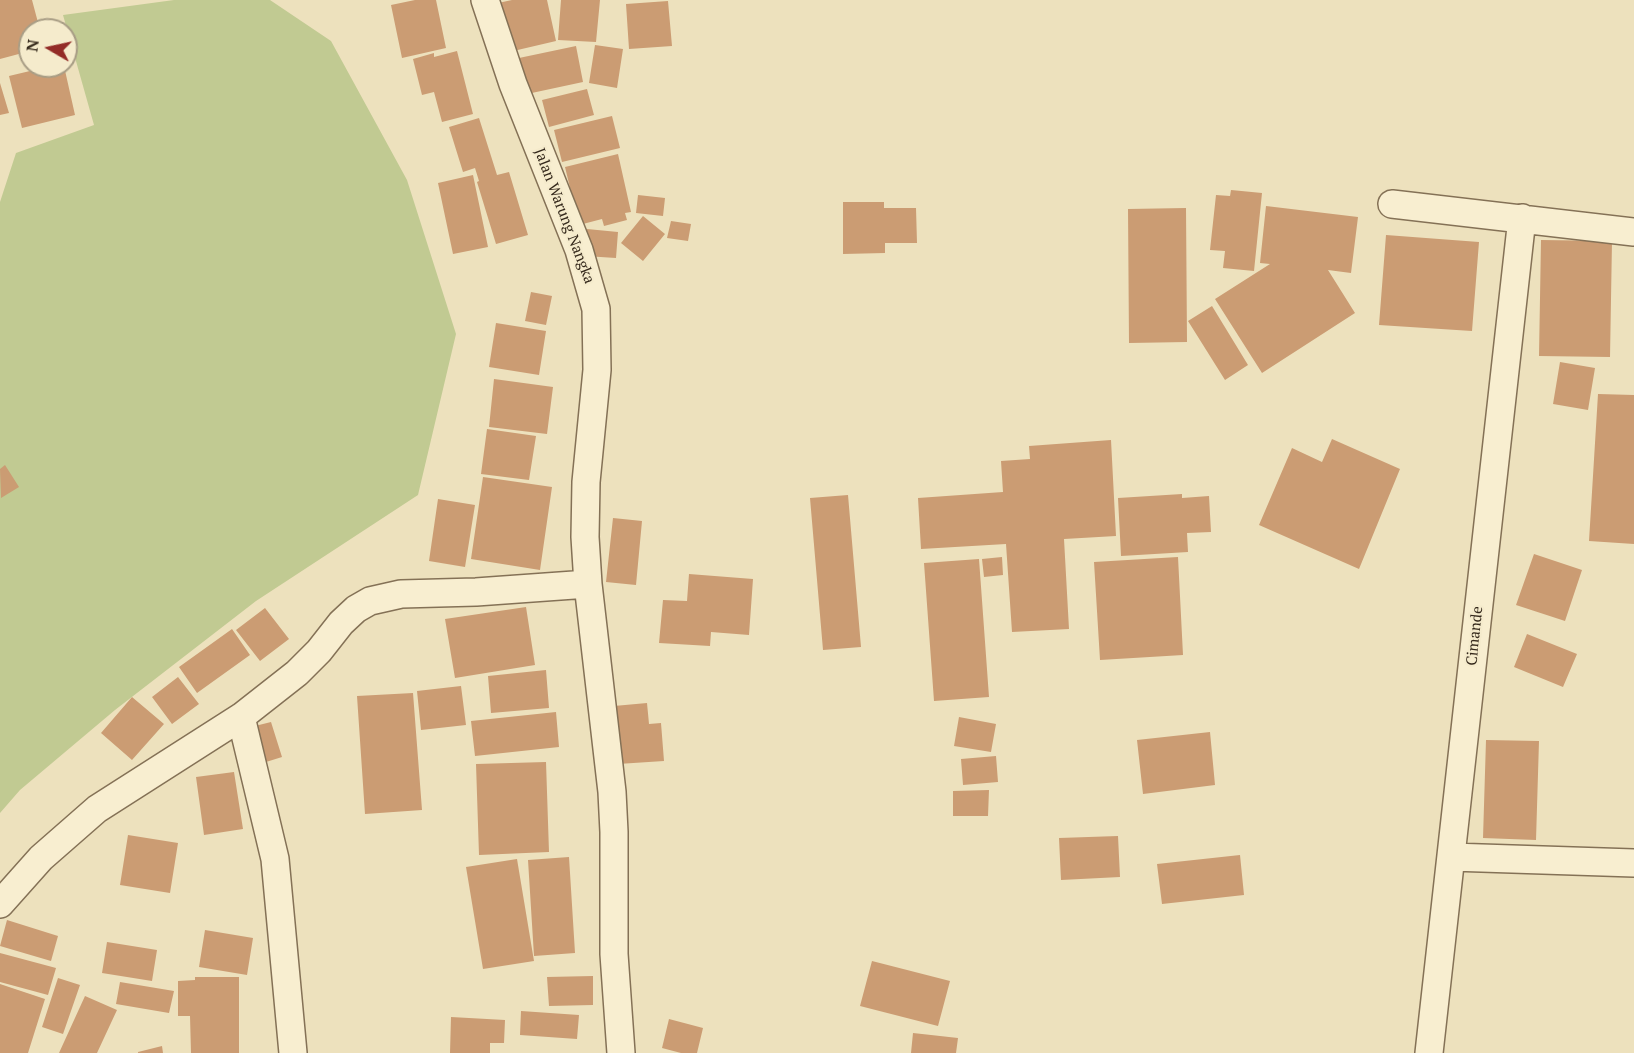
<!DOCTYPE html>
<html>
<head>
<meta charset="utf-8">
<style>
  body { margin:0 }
  #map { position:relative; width:1634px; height:1053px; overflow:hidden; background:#ede1bd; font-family:"PT Serif",serif }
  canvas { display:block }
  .north { position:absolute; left:18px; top:18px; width:60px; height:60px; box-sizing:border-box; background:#f5ebcc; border:2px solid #a89d85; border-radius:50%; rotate:279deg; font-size:16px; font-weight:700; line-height:24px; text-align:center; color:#34281b }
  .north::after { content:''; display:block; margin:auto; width:21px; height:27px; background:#932c27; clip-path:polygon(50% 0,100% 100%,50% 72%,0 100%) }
</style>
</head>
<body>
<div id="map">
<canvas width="1634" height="1053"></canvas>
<div class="north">N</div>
</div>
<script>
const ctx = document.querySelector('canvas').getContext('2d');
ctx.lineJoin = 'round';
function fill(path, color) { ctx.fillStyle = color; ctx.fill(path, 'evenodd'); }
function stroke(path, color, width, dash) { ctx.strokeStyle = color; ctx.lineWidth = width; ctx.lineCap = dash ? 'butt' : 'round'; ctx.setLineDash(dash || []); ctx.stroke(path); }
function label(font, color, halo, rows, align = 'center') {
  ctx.font = font + ' "PT Serif",serif'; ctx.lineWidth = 4.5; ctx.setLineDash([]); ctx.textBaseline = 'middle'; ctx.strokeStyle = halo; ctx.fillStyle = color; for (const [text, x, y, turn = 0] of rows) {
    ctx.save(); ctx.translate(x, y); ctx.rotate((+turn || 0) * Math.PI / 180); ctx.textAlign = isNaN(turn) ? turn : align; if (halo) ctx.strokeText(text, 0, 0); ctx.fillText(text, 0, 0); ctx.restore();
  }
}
fill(new Path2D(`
  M174,0h96l61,41 76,139 49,154 -38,161 -162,106 -141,109 -95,80 -20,23v-611l16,-49 78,-28 -31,-110z`), '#c1ca92');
fill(new Path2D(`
  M0,0h32l8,30h-10v21l-30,8z
  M415,0h21l10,48 -44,10 -11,-53z
  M512,0h35l9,41 -47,11 -11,-49z
  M561,0h39l-4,42 -38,-2z
  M668,1l4,45 -43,3 -3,-45z
  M595,45l28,4 -6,39 -28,-5z
  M576,46l7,36 -56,12 -8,-36z
  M457,51l16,63 -31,8 -8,-30 -12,3 -9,-36 21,-6v4z
  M51,66h13l11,49 -53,13 -13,-52z
  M0,83l9,30 -9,2z
  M587,89l7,26 -45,12 -7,-27z
  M612,116l8,32 -58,14 -8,-32z
  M479,118l18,57 12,-3 19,63 -32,9 -19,-62 2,-1 -4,-13 -12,4 -14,-45z
  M618,154l13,58 -6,1 2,7 -23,6 -2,-7 -23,6 -14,-58z
  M473,175l15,72 -35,7 -15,-71z
  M1231,190l31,3 -8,78 -31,-3 2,-17 -15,-1 6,-55 14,1z
  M638,195l27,3 -2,18 -27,-3z
  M843,202h41v6h32l1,35h-32v10l-42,1z
  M1266,206l92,11 -7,56 -23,-3 27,43 -93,60 -47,-74 55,-35 -10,-1z
  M1186,208l1,134 -58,1 -1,-134z
  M643,216l22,18 -22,27 -22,-18z
  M671,221l20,3 -3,17 -21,-3z
  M587,229l31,3 -2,26 -31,-2z
  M1386,235l93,7 -7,89 -93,-6z
  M1541,240l71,1 -2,116 -71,-1z
  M531,292l21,4 -6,29 -21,-4z
  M1212,306l36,59 -23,15 -37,-59z
  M496,323l50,8 -7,44 -50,-8z
  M1560,362l35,6 -7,42 -35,-6z
  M494,379l59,8 -6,47 -58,-7z
  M1598,394l36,1v149l-45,-3z
  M487,429l49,7 -7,44 -48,-6z
  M1332,439l68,30 -41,100 -100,-44 33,-77 30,14z
  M1111,440l5,96 -52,3 5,90 -57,3 -6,-88 -85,5 -3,-51 85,-6 -2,-31 29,-2 -1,-13z
  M5,465l14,22 -18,11 -1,-29z
  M483,477l69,10 -12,83 -69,-11z
  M1182,494v4l27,-2 2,36 -24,1 1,19 -67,4 -3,-58z
  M848,495l13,152 -38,3 -13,-152z
  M438,499l37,6 -10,62 -36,-6z
  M613,518l29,3 -6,64 -30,-3z
  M1534,554l48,16 -17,51 -49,-16z
  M1002,557l1,18 -19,2 -2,-18z
  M1178,557l5,98 -83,5 -6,-98z
  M979,559l10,138 -55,4 -10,-138z
  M689,574l64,5 -4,56 -38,-3 -1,14 -51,-3 4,-43 24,1z
  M526,607l9,58 -80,13 -10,-59z
  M265,608l24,31 -29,22 -24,-31z
  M232,629l18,26 -53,38 -18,-26z
  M1527,634l50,20 -14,33 -49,-20z
  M546,670l3,38 -58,5 -3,-37z
  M178,677l21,27 -27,20 -20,-27z
  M461,686l5,39 -45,5 -4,-39z
  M413,693l9,117 -57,4 -8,-118z
  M132,697l32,27 -32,36 -31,-27z
  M647,703l2,21 12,-1 3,38 -46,3 -4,-58z
  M556,712l3,35 -84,9 -4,-35z
  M959,717l37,7 -5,28 -37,-6z
  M271,722l11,35 -16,5 -11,-36z
  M1210,732l5,53 -72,9 -6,-54z
  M1486,740l53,1 -3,99 -53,-2z
  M996,756l2,26 -35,3 -2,-26z
  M546,762l3,90 -70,3 -3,-91z
  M234,772l9,57 -39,6 -8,-58z
  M989,790l-1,26h-35v-25z
  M128,835l50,8 -8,50 -50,-8z
  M1118,836l2,41 -59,3 -2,-42z
  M1240,855l4,40 -82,9 -5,-40z
  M569,857l6,96 -41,3 -6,-96z
  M517,859l17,102 -51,8 -17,-102z
  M7,920l51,16 -7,25 -51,-15z
  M205,930l48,8 -6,37 -48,-8z
  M107,942l50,8 -5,31 -50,-8z
  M0,953l56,15 -8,27 -48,-13z
  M872,961l78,20 -12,45 -78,-20z
  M593,976v29l-44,1 -2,-29z
  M195,977h44v76h-48l-1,-37h-12v-35l17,-1z
  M58,978l22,7 -17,49 -21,-7z
  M120,982l54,9 -5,22 -53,-9z
  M0,984l45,15 -17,54h-28z
  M85,996l32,14 -20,43h-38z
  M521,1011l58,4 -2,24 -57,-4z
  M451,1017l54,3 -1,23h-14v10h-40z
  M669,1019l34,9 -6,25h-16l-19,-5z
  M913,1033l45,5 -2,15h-45z
  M162,1046l1,7h-25v-1z`), '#cb9c73');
const street = new Path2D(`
  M485,0l28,84 66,166 17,59 1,61 -11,112 -1,55 3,47 24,208 2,40v122l7,99
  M1392,204l242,28
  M241,717l34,142 18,194
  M1451,857l183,6
  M0,904l41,-46 56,-49 144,-92 56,-44 22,-22 22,-28 15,-14 14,-8 31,-7 75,-2 112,-8
  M1429,1053l93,-835`);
stroke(street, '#847156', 30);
stroke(street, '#f8eed0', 27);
label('15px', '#34281b', '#f5ebcc', [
  ["Jalan Warung Nangka",564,216,69],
  ["Cimande",1475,636,-84]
]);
</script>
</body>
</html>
